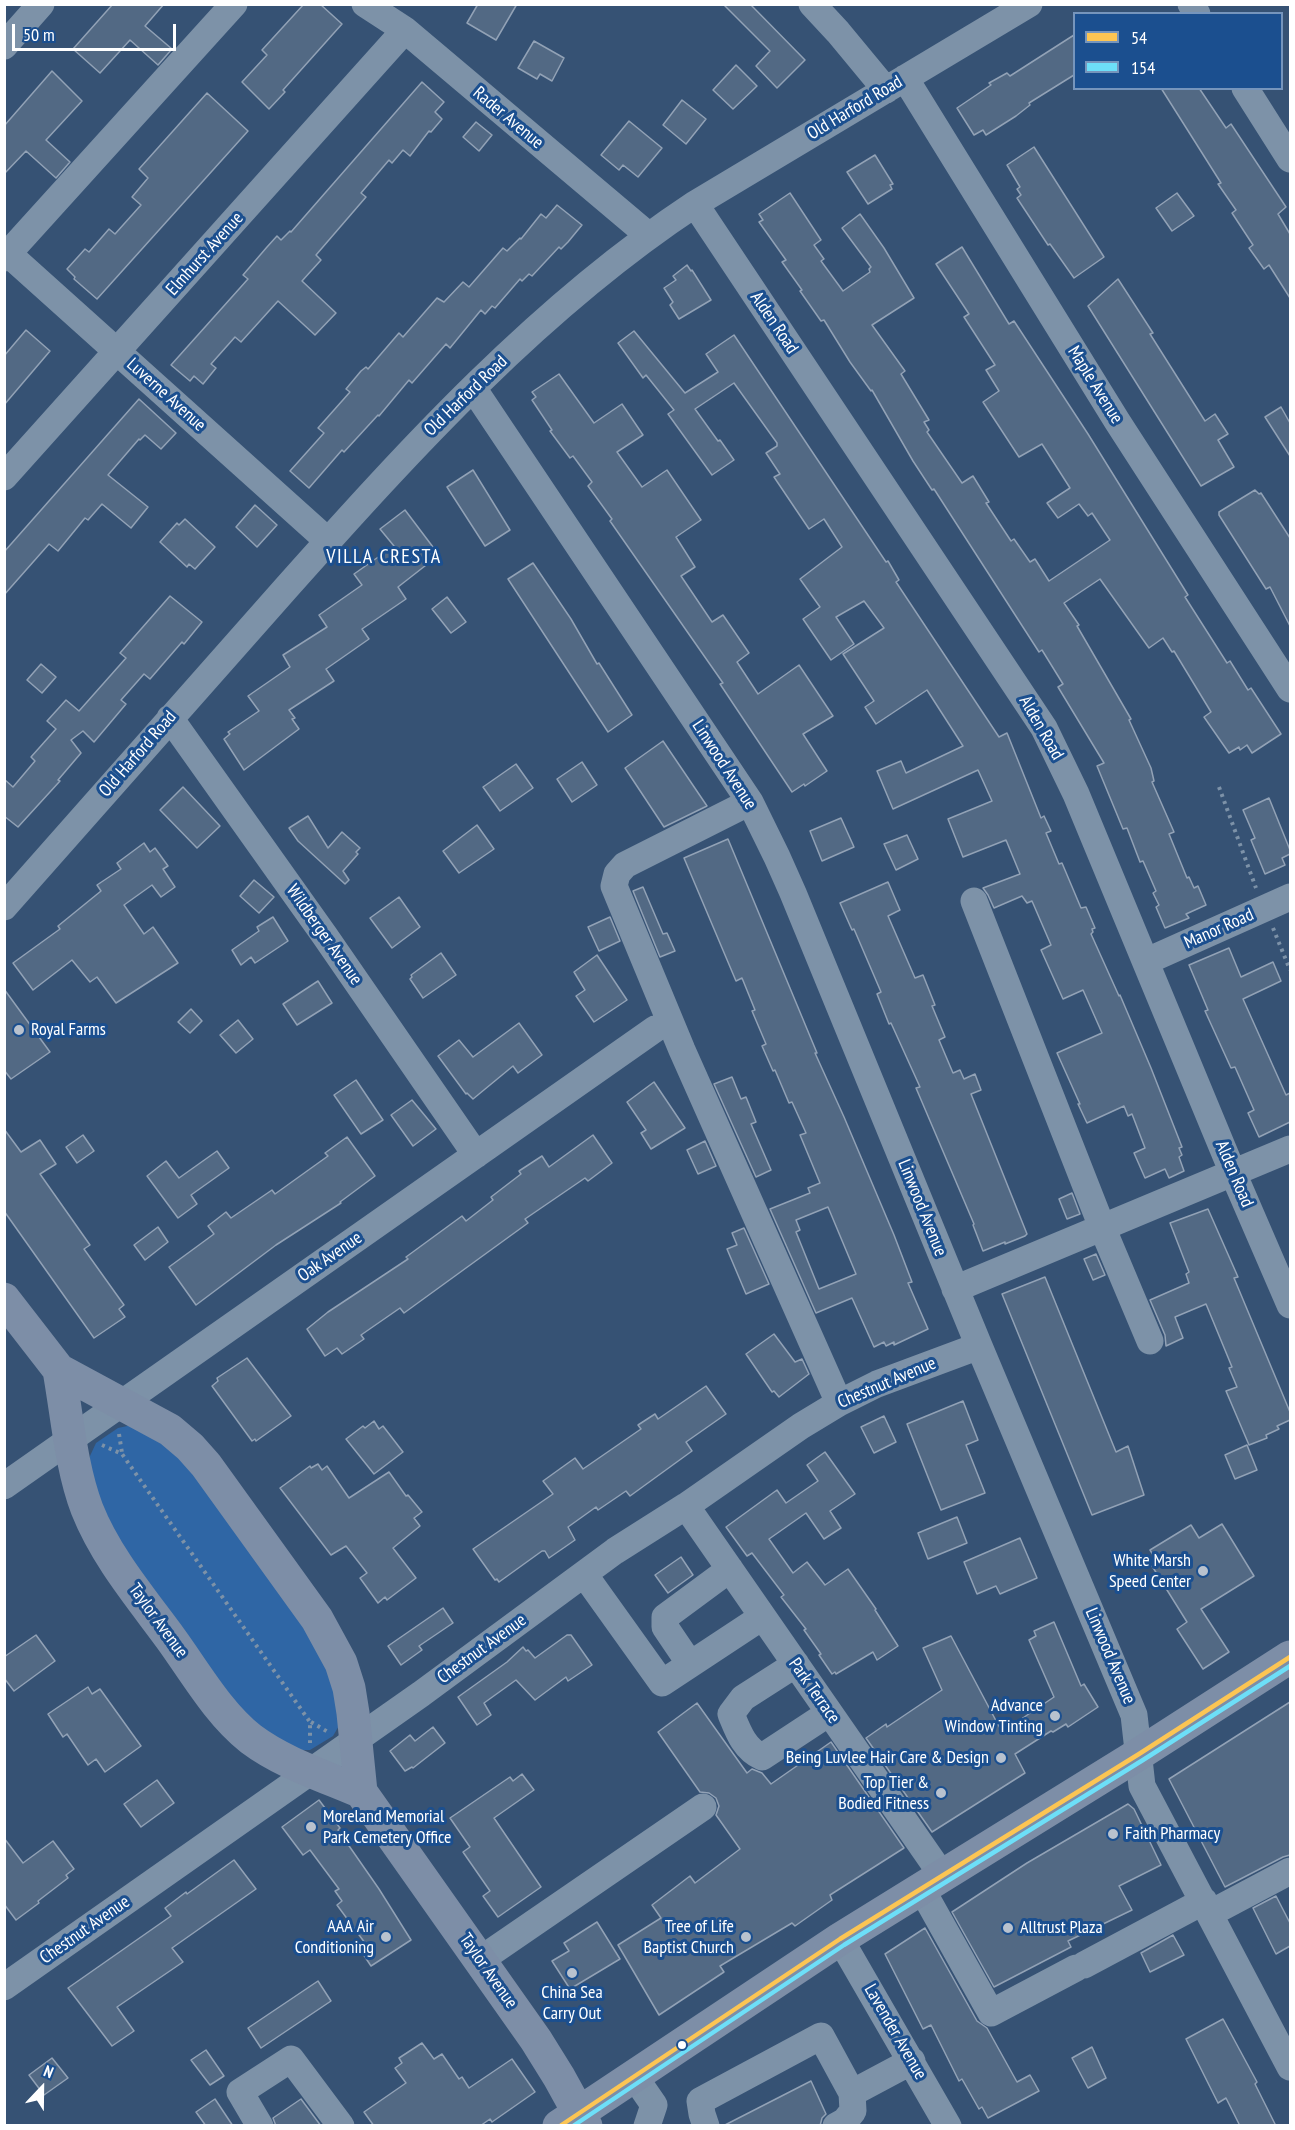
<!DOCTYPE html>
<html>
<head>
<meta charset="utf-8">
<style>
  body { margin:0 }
  #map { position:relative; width:1295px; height:2130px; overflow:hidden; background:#365274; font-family:"PT Sans Narrow",sans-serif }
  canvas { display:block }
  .frame { position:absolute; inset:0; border:6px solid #fff; pointer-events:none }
  .legend { position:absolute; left:1073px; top:12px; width:210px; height:78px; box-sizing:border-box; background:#1b4f8f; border:2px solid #7695bc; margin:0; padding:8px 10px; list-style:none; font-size:18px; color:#fff }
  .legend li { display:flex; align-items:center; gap:12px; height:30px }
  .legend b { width:30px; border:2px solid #7695bc }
  .north { position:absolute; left:12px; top:2058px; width:60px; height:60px; -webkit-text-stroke:4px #1b4f8f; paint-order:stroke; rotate:22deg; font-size:16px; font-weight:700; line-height:24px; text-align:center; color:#fff }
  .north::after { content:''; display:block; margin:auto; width:21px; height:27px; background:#fff; clip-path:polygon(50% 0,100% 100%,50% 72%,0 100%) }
  .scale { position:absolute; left:12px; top:24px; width:164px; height:27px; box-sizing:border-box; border:3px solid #fff; border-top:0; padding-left:8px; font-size:18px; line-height:21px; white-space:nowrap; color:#fff; -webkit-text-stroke:4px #1b4f8f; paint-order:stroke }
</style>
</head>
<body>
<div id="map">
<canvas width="1295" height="2130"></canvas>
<div class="frame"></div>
<ul class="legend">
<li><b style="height:8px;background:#fcc553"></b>54</li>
<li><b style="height:8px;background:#6ddff8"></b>154</li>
</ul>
<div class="north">N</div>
<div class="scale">50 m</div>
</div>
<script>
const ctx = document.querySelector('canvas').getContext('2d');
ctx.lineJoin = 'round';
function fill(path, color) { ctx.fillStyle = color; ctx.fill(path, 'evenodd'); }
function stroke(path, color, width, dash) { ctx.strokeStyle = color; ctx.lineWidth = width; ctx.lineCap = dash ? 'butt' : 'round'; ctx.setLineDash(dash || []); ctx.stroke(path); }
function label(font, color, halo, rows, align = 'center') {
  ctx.font = font + ' "PT Sans Narrow",sans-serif'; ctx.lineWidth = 6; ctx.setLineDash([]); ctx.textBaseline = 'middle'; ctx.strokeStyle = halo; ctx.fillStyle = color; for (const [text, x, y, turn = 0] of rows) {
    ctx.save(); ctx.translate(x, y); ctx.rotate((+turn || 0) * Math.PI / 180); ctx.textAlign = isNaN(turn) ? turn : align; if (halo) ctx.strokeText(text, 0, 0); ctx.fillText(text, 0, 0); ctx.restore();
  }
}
fill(new Path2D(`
  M137,1424l31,13 159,219 16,63 -10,17 -23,14h-17l-45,-24 -133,-182 -26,-63 1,-25 6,-13 22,-15z`), '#2f66a5');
const building = new Path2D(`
  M113,4h51l-19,22 27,23 -14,16 -28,-25 -30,33 -27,-24z
  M304,4h16l22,20 -59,66 2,2 -16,17 -27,-27 25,-27 -5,-5z
  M478,4h39l-21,36 -29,-17z
  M723,4h27l55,56 -28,28 -21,-22 14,-15z
  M1074,35v40l-45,28 1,2 -14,11 -30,19 -3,-5 -9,5 -17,-27 34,-23 -2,-2 18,-10 3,3z
  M534,41l30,17 -12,23 -12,-7 -3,5 -19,-11z
  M736,65l21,21 -24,23 -20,-19z
  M52,71l30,30 -36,39 24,22 -14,16 -30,-27 -22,23v-48z
  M422,82l22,20 -9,10 7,7 -11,13 -2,-1 -19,25 -7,-6 -11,13 -3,-3 -28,33 5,4 -50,58 5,5 -19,21 34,32 -21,22 -37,-34 -37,41 -6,-5 -24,27 5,4 -13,16 -9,-8 -4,5 -19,-16 77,-86 -5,-4 24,-28 10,-11 4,4 9,-9 1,1z
  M1161,88h38l27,40 5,-4 55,83 -8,7 12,20v64l-21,-33 -5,4 -15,-21 4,-3 -21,-32 4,-3 -18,-26 3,-1z
  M207,93l41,38 -151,168 -23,-20 1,-2 -8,-8 18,-20 4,3 20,-23 6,5 26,-29 -9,-8 16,-19 -9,-9z
  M682,100l24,19 -20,25 -23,-19z
  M629,121l33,27 -24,29 -15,-12 -4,5 -18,-15z
  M476,122l16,13 -13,16 -16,-14z
  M1034,147l70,110 -30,21 -24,-34 -2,1 -31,-47 4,-3 -4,-6 3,-2 -13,-22z
  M875,155l18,29 -3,1 2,4 -24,15 -21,-32z
  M790,193l31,47 -7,5 10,14 -3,2 22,30 27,-19 -1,-3 2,-2 -29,-39 18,-14 24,34 30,50 -42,27 33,46 -4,3 28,46 -5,2 5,8 -2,2 35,51 11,-7 16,26 -3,1 25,38 3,-2 16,23 5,-3 14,22 61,-41 -18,-27 -4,3 -9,-12 -21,14 -11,-15 23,-15 -28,-44 -23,13 -36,-55 16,-11 -13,-21 9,-5 -31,-48 5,-3 -33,-50 26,-17 47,77 5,-3 74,113 100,161 -3,2 42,66 3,-2 18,29 3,-2 30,46 -29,19 -5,-8 -7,5 -1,-3 -10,6 -25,-36 7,-5 -37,-61 -2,1 -9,-14 -14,10 -49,-69 -36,24 15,22 -2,1 54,93 -2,1 22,48 3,13 -2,1 22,50 -5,2 18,44 2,-1 5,11 4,-2 8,19 -20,9 3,4 -24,10 -9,-21 3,-2 -6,-12 3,-2 -13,-30 -3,1 -13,-34 -4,1 -26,-63 7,-3 -46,-76 5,-3 -21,-34 -3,2 -105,-163 -2,1 -19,-29 -41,-71 -1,1 -21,-29 -26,-42 -3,1 -21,-30 2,-1 -20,-28 4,-2 -27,-38 4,-2 -4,-6z
  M1177,193l17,23 -22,15 -16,-23z
  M557,205l25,20 -14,17 -7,7 -2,-2 -27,29 -3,-2 -7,7 -2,-2 -25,29 -3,-2 -7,8 -4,-4 -31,38 -4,-4 -34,39 -3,-3 -30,36 -1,-1 -34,37 -2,-2 -33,38 -19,-17 34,-38 -6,-5 32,-36 -4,-3 15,-18 5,-4 2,2 31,-36 4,4 34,-39 7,4 19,-20 6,5 34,-39 4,3 13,-13 1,1 20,-25 5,4z
  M687,265l4,6 1,-1 19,30 -32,19 -9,-14 3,-3 -9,-14 12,-8 -3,-4z
  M1118,279l35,54 -3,1 55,87 10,-7 13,20 -10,6 16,27 -33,19 -113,-180z
  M26,330l24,21 -46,54v-49z
  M634,331l51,62 33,-21 -12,-18 28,-19 152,227 2,-1 11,19 -3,2 103,155 8,-4 34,85 3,-2 7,15 -5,2 13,31 3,-1 19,45 5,-1 9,21 -3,1 1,3 -2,2 28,62 1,-1 31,73 31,79 -3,1 3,7 -3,2 5,14 -15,7 -4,-9 -20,9 -11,-25 11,-5 -13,-34 -4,2 -4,-10 -37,17 -9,-19h2l-23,-51 45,-20 -19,-43 -20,9 -22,-49 10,-5 -19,-44 -5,2 -5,-7 -28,12 -6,-13 -5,-7 37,-14 -14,-34 -43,17 -15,-38 44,-18 -14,-31 -85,39 -16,-38 24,-10 5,12 57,-27 -36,-56 -51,34 -11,-17 9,-6 -31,-47 41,-26 -20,-27 -28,16 18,27 -23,16 -28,-41 17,-12 -20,-28 42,-32 -18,-28 -15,10 -35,-52 6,-3 -14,-21 11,-7v-3l-43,-60 -39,26 23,32 2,-1 14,20 -22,15 -44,-61 6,-4 -28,-35 -3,3 -25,-35z
  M559,374l35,49 28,-19 21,31 -26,17 25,35 25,-17 34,50 -25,17 19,30 -14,9 31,46 11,-7 26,38 -12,9 21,32 41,-29 34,51 -30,18 24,37 -22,15 -1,-2 -12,8 -72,-108 3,-1 -113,-162 2,-2 -24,-33 4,-4 -19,-26 -3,2 -20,-27 2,-1 -20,-30 4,-3 -4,-5z
  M139,399l37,34 -15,16 -16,-14 -5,5 -1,-1 -31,36 40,32 -17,21 -29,-24 -14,16 -3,-2 -27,33 -9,-7 -45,51v-43z
  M1281,407l9,16v33l-25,-39z
  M473,470l37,60 -25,16 -38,-59z
  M1255,490l4,4 2,-1 29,45v88l-20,-39 -4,2 -47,-74v-3z
  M255,505l22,20 -20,22 -21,-20z
  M405,510l34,45 -41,32 8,12 -44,30 7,10 -43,30 8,12 -45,29 6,8 -3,1 7,10 -55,41 -20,-31 6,-5 -2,-2 31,-21 -11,-15 42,-29 -7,-12 44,-28 -8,-12 43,-30 -8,-11 40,-28 -14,-17z
  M185,519l30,28 -20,22 -6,-5 -2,3 -27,-25 17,-19 2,2z
  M533,563l38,56 26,45 2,-1 33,52 -24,17 -100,-153z
  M170,596l32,26 -18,22 -2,-2 -32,37 -6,-5 -23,26 5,4 -32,38 -11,-11 -12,9 10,13 -23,27 2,1 -42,46 -14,-11v-37l9,8 22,-26 -4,-4 25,-28 -9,-8 19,-21 13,11 47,-53 -6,-5z
  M447,597l19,25 -15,11 -19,-24z
  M41,664l15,13 -14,16 -15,-13z
  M663,741l44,65 -43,21 -39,-59z
  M582,762l15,23 -25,17 -15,-23z
  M516,764l17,24 -33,23 -17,-24z
  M183,787l37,39 -23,22 -37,-38z
  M1269,798l21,52v4l-8,4 3,7 -20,9 -14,-34 4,-2 -12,-28z
  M308,816l20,32 14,-16 18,16 -4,4 2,2 -15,17 6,9 -4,4 -47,-43 -9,-13z
  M841,818l13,29 -32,14 -12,-30z
  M477,825l17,24 -35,24 -16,-22z
  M907,835l11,24 -22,11 -12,-26z
  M728,839l89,214h-2l29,64 50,118 18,47 -4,1 20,46 -34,16v-3l-8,4 -2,-4 -10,5 -22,-49 -36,15 -46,-104 40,-16 -2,-5 12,-5 -20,-48 6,-2 -14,-31 -3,1 -14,-33 -2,1 -11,-25 4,-2 -14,-33 3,-1 -13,-32 -6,3 -52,-123zM828,1207l28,67 -37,15 -23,-57 4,-2 -4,-10z
  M144,843l6,9 5,-4 13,18 -5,3 12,18 -14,10 -9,-12 -28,20 20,29 9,-7 25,36 -62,40 -19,-26 -7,5 -18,-22 -39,30 -20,-27 47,-34 -2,-3 43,-35 -4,-6 24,-16 -4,-6z
  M254,880l20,17 -15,16 -19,-17z
  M888,882l12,28 -12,6 27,62 8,-3 12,30 -3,1 13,31 -6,3 14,33 7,-3 4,9 11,-5 6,16 -10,4 56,140 -2,2 -20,8v-2l-22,9 -10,-26 1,-1 -58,-136 4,-1 -29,-64 -2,1 -12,-30 4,-2 -27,-63 -2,1 -12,-27z
  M643,887l20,47 4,-1 8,18 -15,6 -27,-66z
  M399,897l21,30 -28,21 -22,-30z
  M273,917l15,24 -33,22 -4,-6 -10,8 -9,-15 27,-19 -2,-4z
  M610,917l10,24 -21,10 -11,-24z
  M1229,948l12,29 32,-15 8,19 -38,18 43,96 4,-2v29l-31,15 -11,-24 6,-3 -19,-43 -4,1 -26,-57 3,-1 -19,-45z
  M441,953l15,22 -33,23 -13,-19 2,-2 -1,-2z
  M597,955l30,45 -33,22 -18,-26 9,-6 -11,-18z
  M318,981l14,22 -35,22 -14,-21z
  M4,989l46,63 -39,27 -7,-9z
  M191,1009l11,12 -12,12 -12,-11z
  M238,1020l15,19 -17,14 -16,-18z
  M519,1023l23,32 -24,18 -5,-7 -40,33 -6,-6 -1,1 -28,-38 21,-16 14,17z
  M732,1077l9,22 5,-2 10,25 -5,2 20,46 -15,7 -42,-93z
  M356,1080l27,40 -22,14 -27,-39z
  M654,1082l31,46 -34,21 -10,-16 5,-3 -19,-28z
  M412,1100l24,29 -23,17 -22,-31z
  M4,1129l17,23 19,-12 16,24 -16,10 50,71 -6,4 40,56 -5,4 6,8 -31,21 -90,-127z
  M83,1135l11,16 -17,12 -11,-16z
  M593,1135l19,28 -24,18 -3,-3 -60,41 3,4 -124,90 -4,-5 -39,27 3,4 -22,15 -5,-6 -12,8 -18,-27 21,-17 80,-53 -2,-2 56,-41 4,5 27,-21 -2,-3 30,-23 -2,-3 23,-15 7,11z
  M347,1137l28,39 -35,26 1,1 -65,42 -80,60 -27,-38 45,-33 -6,-8 18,-14 5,6 41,-28 3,4 53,-38 -3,-3z
  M705,1141l11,25 -18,8 -11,-24z
  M217,1151l12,17 -38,27 6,9 -19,14 -31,-42 19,-15 13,17z
  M1072,1193l8,21 -13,5 -8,-20z
  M1208,1209l30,68 -4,1 56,134v8l-13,6 2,3 -13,6 1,3 -18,7 -23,-54 11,-4 -8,-19 3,-1 -26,-63 -31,13 8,21 -17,8 -1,-11 -15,-35 39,-17 -3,-9 3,-2 -19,-49z
  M158,1227l10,15 -23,18 -11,-15z
  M744,1228l25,56 -23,10 -19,-45 10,-4 -5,-12z
  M1096,1254l9,21 -12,5 -9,-21z
  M1045,1277l71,175 12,-6 16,49 -52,20 -90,-221z
  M774,1334l21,28 7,-3 7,15 -30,23 -5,-6 -2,1 -26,-38z
  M247,1358l44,58 -35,25 -1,-2 -3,2 -40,-55 6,-5 -1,-3z
  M706,1386l20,28 -40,28 6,9 -62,45 -4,-5 -28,19 -2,-3 -28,20 7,13 -26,18 -4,-7h-3l-43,31 -2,-3 -2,1 -22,-31 80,-55 -10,-13 32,-23 8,11 58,-40 -3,-4 17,-11 3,5z
  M963,1401l15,39 -12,5 19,48 -44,17 -34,-86z
  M884,1416l12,26 -22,11 -13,-26z
  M374,1421l5,8 4,-3 20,26 -29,22 -28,-35 17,-13 2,2z
  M1247,1445l10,25 -22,9 -10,-24z
  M825,1452l30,42 -25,17 11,17 -17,11 -18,-26 -37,26 24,34 14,-11 18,23 23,-16 28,40 -1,1 23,36 -21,14 -4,-8 -37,22 -1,-2 -3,2 -13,-19 2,-1 -17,-24 2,-1 -25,-32 3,-2 -32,-42 -5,3 -21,-29 51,-37 9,13 32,-22 -11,-16z
  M318,1464l4,6 5,-4 22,32 40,-26 17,24 2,-1 14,17 -8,6 6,8 -27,22 23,30 -29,22 -2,-3 -7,6 -18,-25 7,-5 -21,-27 -15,9 -51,-67 30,-22 1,2z
  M957,1517l10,26 -39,16 -10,-26z
  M1222,1524l32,52 -53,33 28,43 -26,17 -26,-40 10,-7 -35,-56 6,-3 -8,-13 41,-25 8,13z
  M1020,1538l17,40 -37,16 -4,-8 -19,8 -13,-32z
  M681,1557l12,18 -25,18 -13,-18z
  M443,1608l10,15 -34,23 3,4 -21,15 -13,-19z
  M1054,1622l27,64 3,-2 14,23 -30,20 -2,-3 -13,8 -2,-1 -36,23 10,19 -93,59 -66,-94 20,-14 1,3 55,-37 -19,-42 28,-12 51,96 52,-35 -25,-57 7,-4 -2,-5z
  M36,1635l19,26 -41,30 -10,-13v-21z
  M567,1635h4l21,30 -24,16 -2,-4 -31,23 -19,-20 -32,23 7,12 -14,10 -19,-28 49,-35 16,-15 3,4 2,-1 7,8z
  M88,1687l4,7 8,-5 41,57 -36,26 -9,-13 -8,6 -21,-31 -4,3 -15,-23z
  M1290,1702v153l-7,2 -58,30 -56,-108z
  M697,1703l50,70 5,-4 10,4 9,11 60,-42 73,106 -74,47 2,5 -37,26 -3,-3 -72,43 4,6 -65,43 -41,-70 43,-27 -9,-13 38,-29 5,7 45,-34 -24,-34 3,-9 -3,-8 -7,-5 -9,-1 -42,-60z
  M433,1727l12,16 -32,25 -1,-1 -7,4 -15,-20 20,-16 5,6z
  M522,1774l12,16 -40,28 47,69 -43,30 -15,-21 7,-5 -27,-39 7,-5 -20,-29 60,-41 3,4z
  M157,1780l17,23 -33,24 -17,-23z
  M319,1800l21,28 -2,2 41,59 32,51 -40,26 -12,-18 6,-5 -28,-38 5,-4 -7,-10 4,-2 -29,-39 -7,5 -21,-28z
  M1128,1804l6,5 27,56 -42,21 13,24 -64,31 3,6 -77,40 -42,-75 75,-49z
  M4,1838l19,25 30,-22 21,28 -8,6 2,3 -30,23 1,2 -23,17 -12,-16z
  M234,1860l22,29 -84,59 11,14 -66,45 17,24 -22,15 -44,-58 103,-72 -6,-8 21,-16 1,2z
  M1276,1896l14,27v23l-14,8 -23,-46z
  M597,1922l23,37 -50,30 -18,-28 17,-10 -5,-8z
  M925,1928l52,93 10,7 30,54 13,-7 9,16 -51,27 -6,-11 -3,2 -17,-30 -3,2 -28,-56 -8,4 -38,-75z
  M1173,1935l11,20 -34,17 -9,-19z
  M318,1981l13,20 -70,47 -13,-20z
  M1223,2019l34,63 -2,2 21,42h-36l-14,-28 -8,5 -32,-64z
  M422,2043l12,16 8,-5 17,25 3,-2 7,11 43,-29 23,33 -43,30 -2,-3 -10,7h-106l-10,-14 42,-29 -11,-15 7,-5 -3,-5z
  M1092,2047l14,31 -18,10 -16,-30z
  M206,2050l18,26 -14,9 -19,-25z
  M52,2058l16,20 -24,17 -15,-20z
  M811,2081l15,33 -4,4 -2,8h-97z
  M215,2099l18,27h-27l-10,-14z
  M301,2099l20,27h-45l-3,-8z`);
fill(building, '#526984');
stroke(building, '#92a2b6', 1.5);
stroke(new Path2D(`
  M1219,787l37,101
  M1273,928l17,42
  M119,1434l3,19
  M102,1445l20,9 188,268v21
  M311,1722l17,10`), '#7d92a8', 4, [3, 4.5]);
stroke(new Path2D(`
  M365,4l40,26 243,205
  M812,4l26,28 48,58
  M1191,4l6,10
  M4,46l37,-42
  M905,78l212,343 173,268
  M1245,88l45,71
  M695,204l349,524 32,66 157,379 57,132
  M4,250l324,291
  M4,258l230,-254
  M473,388l277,414 27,55 16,36 186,453 155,369 8,71 148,281
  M4,477l401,-447
  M170,718l155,218 151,219
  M750,802l-125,63 -8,9 -3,12 68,164 157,353
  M974,901l128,326 48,114
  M4,907c94,-107 188,-214 283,-320 124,-139 252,-280 408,-383l334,-200
  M1147,961l143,-64
  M955,1289l335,-140
  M4,1486l651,-457
  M686,1506l256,369
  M584,1574l78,109 100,-66
  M690,1664l-25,-37v-10l65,-48
  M796,1664l-53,34 -12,16c7,17 13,35 31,43l67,-44
  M921,1888l70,125 85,-45
  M1211,1913l79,-42
  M840,1939l108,187
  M480,1960l223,-153
  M1084,1965l120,-64
  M4,1987l417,-293 194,-143 71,-45 115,-80 38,-23 38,-19 102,-38
  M634,2076l20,29 -7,21
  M852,2093l60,-32
  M260,2126l-20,-34 51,-33 50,67
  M706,2126l-4,-12 -2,-13 121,-65 31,57 1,18 -8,10 -9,5`), '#7d92a8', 27);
stroke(new Path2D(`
  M4,1299l55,71 111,60 20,17 16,18 111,154 24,44 8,25 4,25 8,79 175,248 23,37 27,49
  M59,1370c8,45 12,97 28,139 19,48 54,89 84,130 24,33 47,74 80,100 32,24 73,37 110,53
  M559,2126l281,-187 299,-185 151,-97`), '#7d8ea7', 33);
stroke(new Path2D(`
  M560,2126l280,-187 299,-185 151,-97`), '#fcc553', 4.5);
stroke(new Path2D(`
  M573,2126l271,-181 299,-185 147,-94`), '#6ddff8', 4.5);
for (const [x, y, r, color] of [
  [19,1030,6,"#b9c2ce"],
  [1203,1571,6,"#b9c2ce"],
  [1055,1716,6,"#b9c2ce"],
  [1001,1758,6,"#b9c2ce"],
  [941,1793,6,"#b9c2ce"],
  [311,1827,6,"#b9c2ce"],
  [1113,1834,6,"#b9c2ce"],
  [1008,1928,6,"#b9c2ce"],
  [386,1937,6,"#b9c2ce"],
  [746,1937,6,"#b9c2ce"],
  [572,1973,6,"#b9c2ce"],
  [682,2045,5,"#fff"]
]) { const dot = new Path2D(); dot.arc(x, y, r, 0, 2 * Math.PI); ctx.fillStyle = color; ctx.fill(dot); stroke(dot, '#1b4f8f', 2); }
label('18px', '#fff', '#1b4f8f', [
  ["Old Harford Road",855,108,-31],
  ["Rader Avenue",508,118,40],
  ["Elmhurst Avenue",205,254,-48],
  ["Alden Road",774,323,56],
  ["Maple Avenue",1095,385,58],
  ["Luverne Avenue",166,395,42],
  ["Old Harford Road",466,396,-44],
  ["Alden Road",1041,728,60],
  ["Old Harford Road",138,754,-49],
  ["Linwood Avenue",724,765,57],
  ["Manor Road",1219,929,-24],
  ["Wildberger Avenue",324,935,55],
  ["Alden Road",1234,1174,67],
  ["Linwood Avenue",922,1208,68],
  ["Oak Avenue",330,1257,-35],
  ["Chestnut Avenue",887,1383,-23],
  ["Taylor Avenue",158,1621,54],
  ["Chestnut Avenue",482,1649,-36],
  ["Linwood Avenue",1110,1656,67],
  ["Park Terrace",814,1691,55],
  ["Chestnut Avenue",85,1930,-35],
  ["Taylor Avenue",488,1971,55],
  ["Lavender Avenue",895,2032,60]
]);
label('18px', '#fff', '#1b4f8f', [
  ["Royal Farms",31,1030,"left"],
  ["White Marsh",1191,1561],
  ["Speed Center",1191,1582],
  ["Advance",1043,1706],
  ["Window Tinting",1043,1727],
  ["Being Luvlee Hair Care & Design",989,1758],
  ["Top Tier &",929,1783],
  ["Bodied Fitness",929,1804],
  ["Moreland Memorial",323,1817,"left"],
  ["Park Cemetery Office",323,1838,"left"],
  ["Faith Pharmacy",1125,1834,"left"],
  ["AAA Air",374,1927],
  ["Conditioning",374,1948],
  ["Tree of Life",734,1927],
  ["Baptist Church",734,1948],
  ["Alltrust Plaza",1020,1928,"left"],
  ["China Sea",572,1993,"center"],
  ["Carry Out",572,2014,"center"]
], 'right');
ctx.letterSpacing = '1.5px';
label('20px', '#fff', '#1b4f8f', [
  ["VILLA CRESTA",384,557]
]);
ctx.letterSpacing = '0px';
</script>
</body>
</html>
